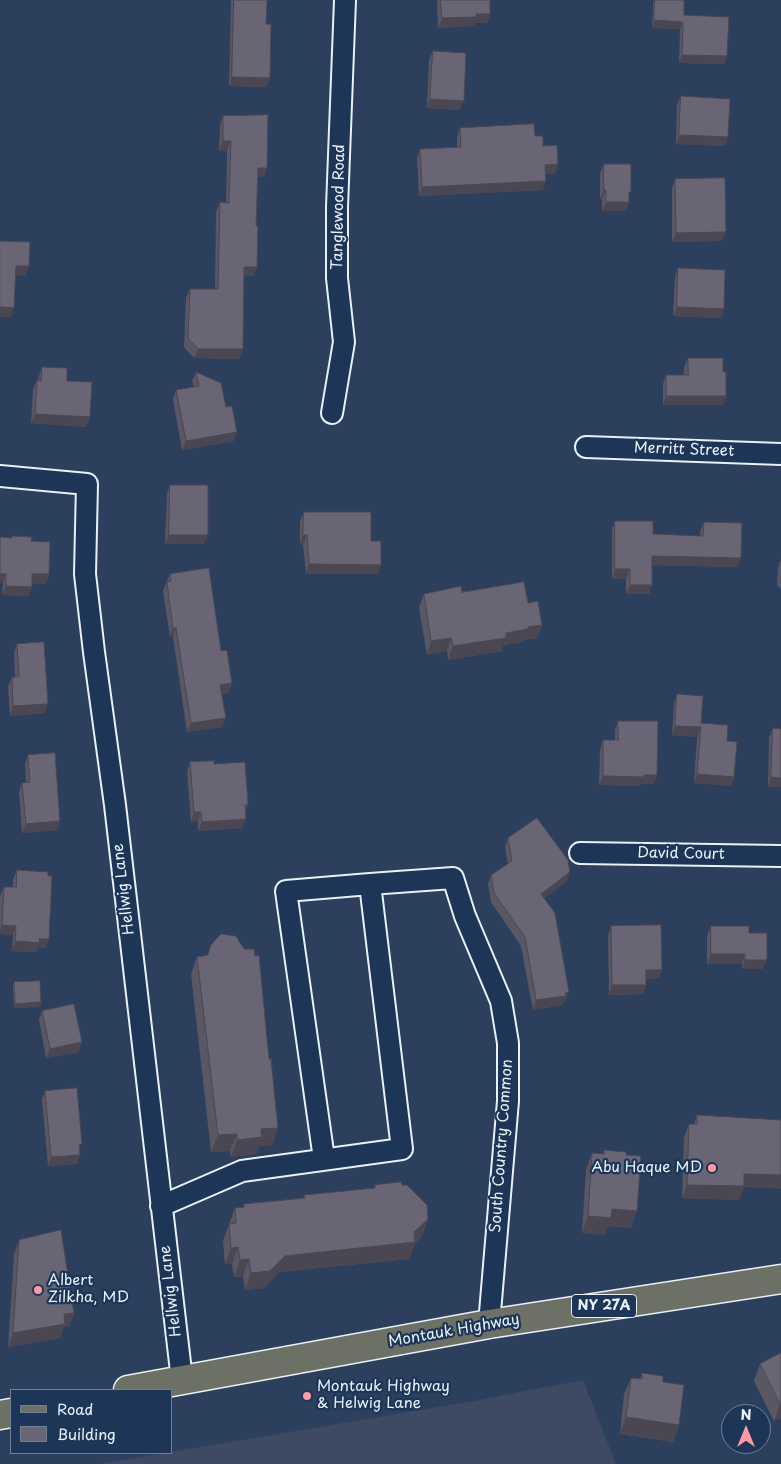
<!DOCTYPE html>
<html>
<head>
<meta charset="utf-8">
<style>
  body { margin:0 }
  #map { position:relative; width:781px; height:1464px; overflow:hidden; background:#2c3f5d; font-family:"Playpen Sans",sans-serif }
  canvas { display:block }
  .legend { position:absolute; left:10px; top:1389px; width:162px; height:65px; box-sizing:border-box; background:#1d3557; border:1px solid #6e8097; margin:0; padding:6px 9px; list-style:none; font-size:15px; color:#e8f1f8 }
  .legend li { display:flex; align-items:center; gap:10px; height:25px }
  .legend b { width:25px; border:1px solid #6e8097 }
  .north { position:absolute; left:721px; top:1404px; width:50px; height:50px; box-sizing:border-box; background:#1d3557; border:1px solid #6e8097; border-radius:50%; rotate:0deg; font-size:14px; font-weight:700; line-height:20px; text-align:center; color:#e8f1f8 }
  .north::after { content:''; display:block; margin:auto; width:18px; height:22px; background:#ff9aa2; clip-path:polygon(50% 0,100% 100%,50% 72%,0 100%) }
</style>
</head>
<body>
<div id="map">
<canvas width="781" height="1464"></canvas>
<ul class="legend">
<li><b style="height:6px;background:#6c7065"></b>Road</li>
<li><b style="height:14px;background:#696575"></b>Building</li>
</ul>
<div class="north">N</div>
</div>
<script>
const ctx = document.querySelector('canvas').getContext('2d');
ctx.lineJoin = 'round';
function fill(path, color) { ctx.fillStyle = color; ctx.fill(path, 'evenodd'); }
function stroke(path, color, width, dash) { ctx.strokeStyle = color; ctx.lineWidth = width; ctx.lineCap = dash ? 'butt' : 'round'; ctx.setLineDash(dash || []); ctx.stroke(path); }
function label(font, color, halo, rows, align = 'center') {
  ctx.font = font + ' "Playpen Sans",sans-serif'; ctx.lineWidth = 4.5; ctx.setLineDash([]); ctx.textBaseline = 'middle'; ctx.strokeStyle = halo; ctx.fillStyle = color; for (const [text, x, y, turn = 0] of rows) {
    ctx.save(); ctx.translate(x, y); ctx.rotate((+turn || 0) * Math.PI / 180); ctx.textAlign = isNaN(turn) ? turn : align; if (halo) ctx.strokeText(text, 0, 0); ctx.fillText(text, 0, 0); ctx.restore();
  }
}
fill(new Path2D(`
  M583,1380l33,84h-517l369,-62z`), '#3e4a64');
const street = new Path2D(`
  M332,413l12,-71 -7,-64v-71l8,-207
  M586,447l195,7
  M0,476l87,8 -2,90 9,78 21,153 67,575
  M580,853l201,3
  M370,884l83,-6 12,38 36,85 7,42v58l-19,223
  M161,1206l81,-35 160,-22 -32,-265 -84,7 38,268`);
const primary = new Path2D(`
  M128,1390l361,-66 292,-45
  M0,1415l11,-2`);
stroke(street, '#e8f1f8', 24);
stroke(primary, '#e8f1f8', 31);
stroke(street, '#1d3557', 20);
stroke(primary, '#6c7065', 28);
fill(new Path2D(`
  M231,0h36l-1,24 4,54 -4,9 -37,-1z
  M437,0h53v14l-3,9h-13l-1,3 -35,2z
  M654,0h30v15l41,49 -46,-1 1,-34 -28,-1 1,-25z
  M433,51l27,59 -33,-2 2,-48z
  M681,96l44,50 -49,-2 1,-39z
  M223,116l41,61h-6l-4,99h-10l-1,73 -4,10 -45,-1 -10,-11 2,-49 4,-9h25l1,-77 4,-10 6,1 1,-52h-8l1,-26z
  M460,128l75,8 23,28 -3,9 -10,1 1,7 -4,9 -123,6 -2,-38 3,-9 37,-2v-10z
  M604,164l25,33v5l-3,9h-24v-12h-2v-26z
  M675,179l47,62 -50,1v-54z
  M678,268l43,50 -48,-2 2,-39z
  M688,358l35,14 3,24 -3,9h-60v-21l3,-9h18v-8z
  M42,367l25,14 23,36 -4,10 -55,-4 2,-34 4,-9h1l1,-4z
  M196,372l38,69 -52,9 -9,-50 3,-10 18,-3 -2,-6z
  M170,485l34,59h-39l2,-50z
  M304,512l74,62h-72l-3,-30h-3v-23z
  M615,521l38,13 47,2v-5l4,-9 37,36 -4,9 -85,-2v20l-3,9h-23v-15h-14v-49z
  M12,536l19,5 18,33 -3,10 -14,-1v4l-4,9 -26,-1 1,-12h-3z
  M781,559v30l-4,-4 1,-17z
  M170,574l51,77 8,41 -7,2v33l-35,5 -14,-95h-3l-7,-46z
  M462,592l66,11 14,22 -5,13 -13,2 -1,2 -20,3 -1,6 -54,9 -1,-9 -20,4 -8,-47 5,-14z
  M17,644l28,69 -35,3 -2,-29 4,-10h3l-1,-24z
  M677,694l24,29 26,18 7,36 -3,9 -37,-3 3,-46 -25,-2 2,-31z
  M618,721l36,63h-13l-1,2 -41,-1 1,-35 3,-10h12v-10z
  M773,728l8,59h-13l1,-49z
  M28,755l32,66 -3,9 -35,3 -3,-41 3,-9h4l-1,-19z
  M190,762l24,2 34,40 -3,7 -3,17 -44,3v-10l-7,1 -4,-50z
  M508,838l59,43 -23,17 21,103 -1,1 -2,3 -29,5 -12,-64 -30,-44 -3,-18 3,-9 17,-11 -3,-17z
  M17,870l28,78h-7l-2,4 -24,-1 1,-16 -13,-1v-38l4,-9h9v-8z
  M611,926l48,53h-13v6l-3,9 -34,1 -1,-59z
  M711,926l52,43h-21v-5h-35v-28z
  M211,945l58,114 9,69 -6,17 -13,1 -3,8 -25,3 -1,-6 -19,1 -20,-178 6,-17 10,-2z
  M14,982l27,20 -1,5 -26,1 -1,-21z
  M42,1011l37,41 -33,6 -7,-38z
  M45,1091l35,60v4l-3,9 -29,2 -6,-66z
  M697,1115l47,72 -5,13 -57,-2 2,-61 5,-13h5z
  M604,1150l27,78 -23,-2 -3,9 -23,-2 4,-63 6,-17 11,1z
  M375,1185h27l26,34 -6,17 -7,7 -6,16 -130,13 -15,16 -19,2 -2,-14 -9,1 -2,-13h-7l-2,-23 12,-33 8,-1 1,-3 60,-6v-3l70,-7z
  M19,1240l55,73 -5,14h-5l-4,11 -52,9 6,-93z
  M781,1353v64l-7,4 -20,-40 6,-17z
  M642,1373l21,9 16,43 -6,17 -53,-8 4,-40 7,-16 9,1z`), '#5a5765');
fill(new Path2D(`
  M476,14h14l-3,9h-13l-1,3 -35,2 4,-10z
  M654,20l29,2 -3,7 -28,-1z
  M682,55l45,1 -2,8 -46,-1z
  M232,77l38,1 -4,9 -37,-1z
  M430,99l34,2 -4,9 -33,-2z
  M679,135l49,2 -3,9 -49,-2z
  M223,141h8l-4,10h-8z
  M558,164l-3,9 -14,1 4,-9z
  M258,168h9l-3,9h-9z
  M546,181l-4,9 -123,6 3,-9z
  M604,190h2l-4,9h-2z
  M606,202h23l-3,9h-24z
  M726,232l-4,9 -50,1 4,-9z
  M16,266h13l-3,10 -13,-1z
  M244,267h13l-3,9h-13z
  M0,307l14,1 -3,9h-11z
  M677,307l47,2 -3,9 -48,-2z
  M198,349h45l-4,10 -45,-1z
  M666,396h60l-3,9h-60z
  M35,414l55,3 -4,10 -55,-4z
  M237,432l-3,9 -52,9 4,-9z
  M169,535h39l-4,9h-39z
  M303,535h4l-4,9h-3z
  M652,556l89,2 -4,9 -88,-2z
  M309,564l72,1 -3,9h-72z
  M615,569h15l-4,10h-14z
  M0,574h6l-3,9h-3z
  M32,574h17l-3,10 -17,-1z
  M630,585h22l-3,9h-23z
  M6,586l26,1 -4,9 -26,-1z
  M542,625l-5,13 -13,2 -1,2 -20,3 -1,6 -54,9 5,-14 75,-19z
  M173,628h3l-3,9h-3z
  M451,638l-4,13 -20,4 4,-14z
  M232,683l-3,9 -12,2 3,-9z
  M48,704l-3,9 -35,3 3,-10z
  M226,718l-4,9 -35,5 4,-9z
  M675,726l26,1 -4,10 -25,-2z
  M697,774l37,3 -3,9 -37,-3z
  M657,775l-3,9h-13l-1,2 -41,-1 4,-9z
  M771,777l10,1v9h-13z
  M194,812h7l-3,9 -7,1z
  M246,819l-4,9 -44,3 4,-9z
  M60,821l-3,9 -35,3 4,-9z
  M570,872l-3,9 -30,22 4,-9z
  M2,925l14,1 -3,9 -13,-1v-4z
  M39,939h10l-4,9h-7l-2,4 -24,-1 3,-10z
  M711,954h34l-3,10h-35z
  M745,960h22l-4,9h-21z
  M646,970h16l-3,9h-16z
  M612,985h34l-3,9 -34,1z
  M569,992l-4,9 -1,1 -2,3 -29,5 3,-10z
  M41,1002l-1,5 -26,1 1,-4z
  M82,1042l-3,10 -33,6 4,-9z
  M278,1128l-6,17 -13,1 -3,8 -25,3 6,-17 24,-11z
  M237,1134l-7,17 -19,1 7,-17z
  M80,1155l-3,9 -29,2 3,-9z
  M744,1174l37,1v14l-37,-2 -5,13 -57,-2 5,-13z
  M612,1209l25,2 -6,17 -23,-2 -3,9 -23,-2 6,-17z
  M428,1219l-6,17 -7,7 -6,16 -130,13 -15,16 -19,2 6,-17 34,-17 129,-24z
  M238,1247l-6,17h-7l6,-16z
  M249,1259l-6,17 -9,1 6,-17z
  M74,1313l-5,14h-5l-4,11 -52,9 5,-14 51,-19z
  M781,1403v14l-7,4 6,-17z
  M626,1417l53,8 -6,17 -53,-8z`), '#4a4752');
const building = new Path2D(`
  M234,0h33l-1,24h5l-1,54 -38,-1z
  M441,0h49v14h-14v3l-34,1z
  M655,0h29v15l45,2 -2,39 -45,-1 1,-33 -29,-2z
  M433,51l33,2 -2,48 -34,-2z
  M681,96l49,3 -2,38 -49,-2z
  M268,115l-1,53h-9l-2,58h2l-1,41h-13l-1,82h-45l-10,-11 2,-49h28l2,-87 9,1 2,-62h-8v-25z
  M534,124l1,12h8v10l14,-1 1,19 -13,1 1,16 -124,6 -2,-38 41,-2 -1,-19z
  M604,164h27v28h-2v10h-23v-12h-2z
  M725,178l1,54 -50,1 -1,-54z
  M0,241l30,1 -1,24h-13l-2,42 -14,-1z
  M678,268l47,2 -1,39 -47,-2z
  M688,358h35v14h3v24h-60v-21h22z
  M42,367l25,1v13l25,1 -2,35 -55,-3 2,-34 4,1z
  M196,372l25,11 5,24 6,-1 5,26 -51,9 -10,-51 23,-4z
  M170,485h38v50h-39z
  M304,512h67v29h10v24l-72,-1 -2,-29h-4z
  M615,521h38v13l50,2 1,-14 38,1 -1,35 -89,-2v29h-22v-16h-15z
  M12,536l20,1 -1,4 19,1 -1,32h-17v13l-26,-1v-12h-6v-37l12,1z
  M209,568l12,83 6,-1 5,33 -12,2 6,33 -35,5 -15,-95h-3l-6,-46 4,-1 -1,-7z
  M524,582l4,21 10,-2 4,24 -14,2v2l-22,4v5l-53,8 -2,-8 -20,3 -7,-47 37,-8 1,6z
  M44,642l4,62 -35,2 -1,-29h7l-2,-33z
  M677,694l26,2 -2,27 27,2 -1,16 10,1 -3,35 -37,-3 4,-47 -26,-1z
  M618,721h40l-1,54h-13v2l-41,-1v-36h15z
  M773,728l8,1v49l-10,-1z
  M55,753l5,68 -34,3 -4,-41 8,-1 -2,-27z
  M214,761v3l31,-2 3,42 -3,1 1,14 -44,3 -1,-10h-7l-4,-50z
  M537,818l31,42 2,12 -29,22 14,19 14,79 -4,1 1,3 -30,4 -11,-63 -31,-44 -3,-18 21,-14 -4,-23z
  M17,870l31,2v4h4l-3,63h-10l1,4 -25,-2 1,-15 -14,-1 2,-38h12z
  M661,925l1,45h-16v15h-34l-1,-59z
  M711,926h38v7h18v27h-22v-6h-34z
  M221,934l15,2 8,13h10l1,7 4,-1 10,104h2l7,69 -17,1 1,8 -25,3v-6l-19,1 -21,-178 11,-2 3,-10z
  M40,981l1,21 -26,2 -1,-22z
  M74,1004l8,38 -32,7 -8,-38z
  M77,1088l5,56 -3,1 1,10 -29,2 -6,-66z
  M697,1115l84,5v55l-37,-1v12l-57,-1 2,-61h8z
  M604,1150l22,2v3l15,1 -4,55 -25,-2 -1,9 -23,-2 4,-63 12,1z
  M401,1182l1,3h5l20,20 1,14 -14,13 1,10 -130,14 -15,15 -19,2 -2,-14 -9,1 -2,-13 -7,1 -2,-24 7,-1 -1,-15 9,-1v-3l61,-6 -1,-3 71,-7v-3z
  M61,1230l13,83 -10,1 1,10 -52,9 6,-93z
  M781,1353v50l-1,1 -20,-40z
  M642,1373l21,3v6l21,3 -5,40 -53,-8 5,-39 11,1z`);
fill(building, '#696575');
stroke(building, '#4a4752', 1);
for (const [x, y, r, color] of [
  [712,1168,5,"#ff9aa2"],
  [38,1290,5,"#ff9aa2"],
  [307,1396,5,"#ff9aa2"]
]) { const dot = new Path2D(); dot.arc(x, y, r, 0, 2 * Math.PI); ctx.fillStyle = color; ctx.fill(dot); stroke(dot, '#1d3557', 2); }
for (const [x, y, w] of [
  [604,1306,65]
]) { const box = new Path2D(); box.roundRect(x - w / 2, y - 11.5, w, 23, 4); ctx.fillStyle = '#1d3557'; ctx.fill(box); stroke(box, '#e8f1f8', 1); }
label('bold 14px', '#e8f1f8', null, [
  ["NY 27A",604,1306]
]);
label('15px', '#e8f1f8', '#1d3557', [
  ["Tanglewood Road",339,207,-89],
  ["Merritt Street",684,450,2],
  ["David Court",681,854,1],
  ["Hellwig Lane",124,889,-97],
  ["South Country Common",502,1146,-86],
  ["Hellwig Lane",171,1291,-97],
  ["Montauk Highway",454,1331,-10]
]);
label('15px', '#e8f1f8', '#1d3557', [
  ["Abu Haque MD",702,1168,"right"],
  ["Albert",48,1281],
  ["Zilkha, MD",48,1298],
  ["Montauk Highway",317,1387],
  ["& Helwig Lane",317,1404]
], 'left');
</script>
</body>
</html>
